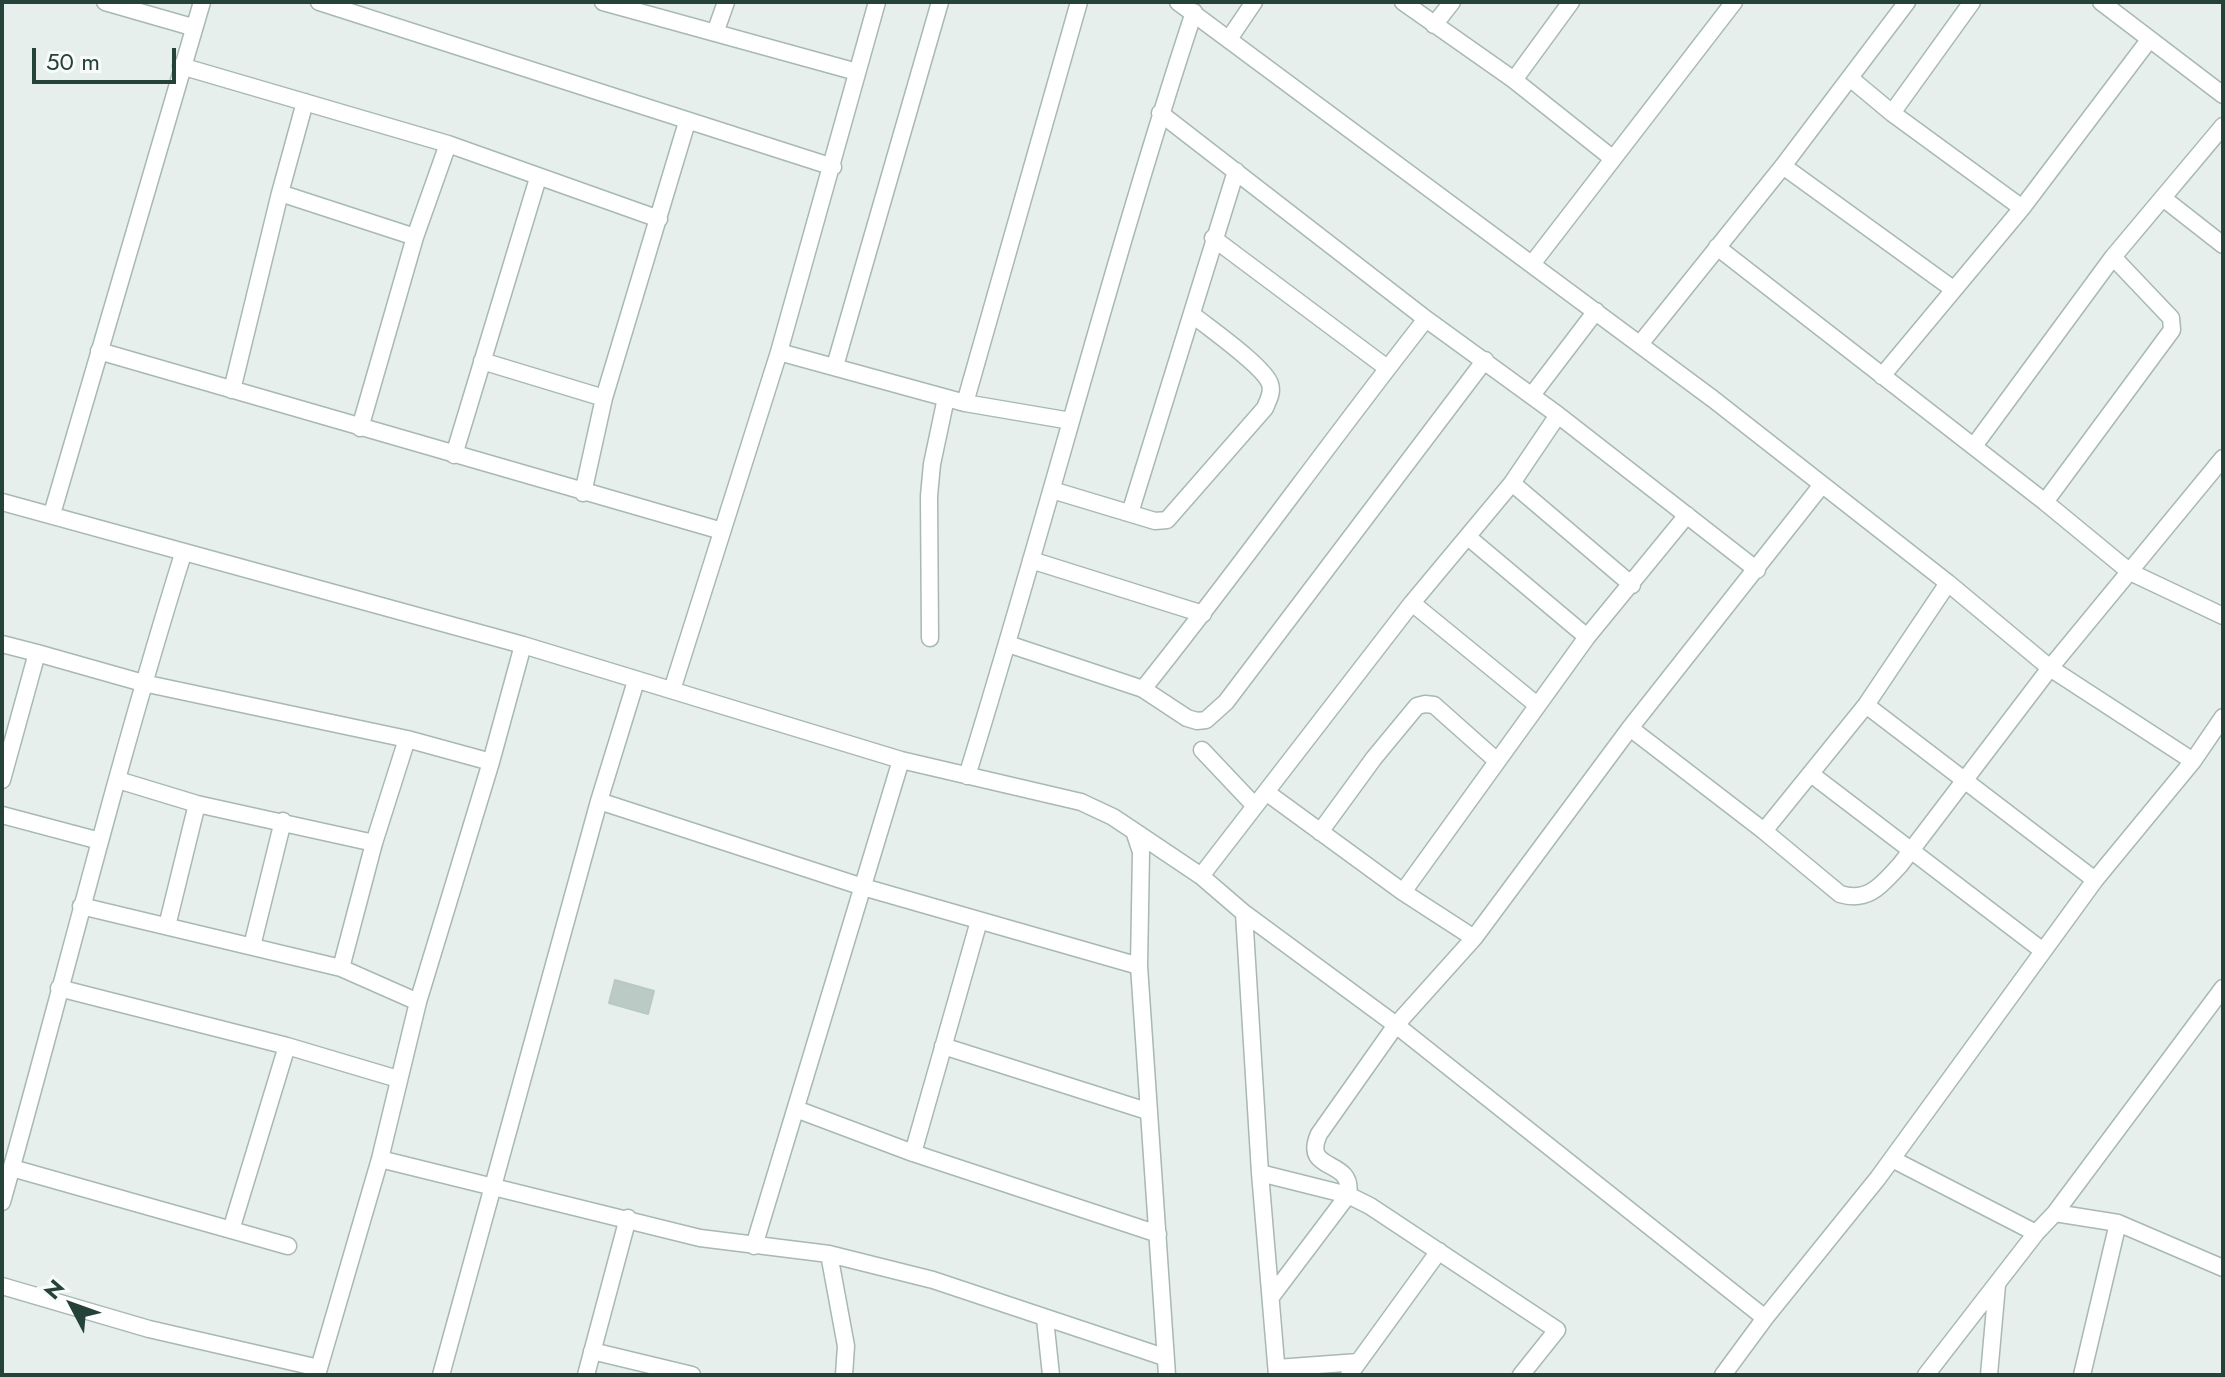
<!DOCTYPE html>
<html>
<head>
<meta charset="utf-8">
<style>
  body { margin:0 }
  #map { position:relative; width:2225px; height:1377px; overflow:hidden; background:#e6efeb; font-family:Jost,sans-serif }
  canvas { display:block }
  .frame { position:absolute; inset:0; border:4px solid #24423a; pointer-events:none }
  .north { position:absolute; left:32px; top:1265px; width:80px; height:80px; -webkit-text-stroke:6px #f7fbf9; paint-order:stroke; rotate:311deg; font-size:22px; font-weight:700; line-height:32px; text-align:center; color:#24423a }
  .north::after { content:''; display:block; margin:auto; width:28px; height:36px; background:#24423a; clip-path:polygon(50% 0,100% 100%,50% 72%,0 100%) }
  .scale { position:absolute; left:32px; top:48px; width:144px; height:36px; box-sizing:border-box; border:4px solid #24423a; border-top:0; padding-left:10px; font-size:24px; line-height:28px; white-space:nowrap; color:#24423a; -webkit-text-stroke:6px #f7fbf9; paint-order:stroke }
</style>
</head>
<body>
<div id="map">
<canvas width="2225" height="1377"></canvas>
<div class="frame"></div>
<div class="north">N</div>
<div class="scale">50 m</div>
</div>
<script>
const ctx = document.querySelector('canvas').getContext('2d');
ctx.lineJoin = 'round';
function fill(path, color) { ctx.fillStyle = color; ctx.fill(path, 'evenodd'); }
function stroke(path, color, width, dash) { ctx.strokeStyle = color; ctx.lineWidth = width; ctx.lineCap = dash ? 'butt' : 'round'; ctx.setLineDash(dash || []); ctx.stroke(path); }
const building = new Path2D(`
  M615,980l39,11 -6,23 -39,-11z`);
fill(building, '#bbcac4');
stroke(building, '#b8c9c2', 2);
const street = new Path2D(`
  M105,2l87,25
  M319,2l514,165
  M603,2l254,70
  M1178,2l535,397 235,184 102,85 143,93
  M1403,2l111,78 98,78
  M2101,2l122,93
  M1434,25l18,-23
  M715,33l11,-31
  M1229,39l25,-37
  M181,66l267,78 211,75
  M1850,78l42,35 130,95
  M1514,80l57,-78
  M1160,113l266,206 132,96 199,155
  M1892,113l80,-111
  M1783,166l170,123
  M280,193l135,44
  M2163,198l60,47
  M1213,238l174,130
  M1717,247l328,255 85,70 93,44
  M1532,264l202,-262
  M1640,344l143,-178 124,-164
  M99,351l623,180
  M779,352l186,51 106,18
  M482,361l122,37
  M835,366l105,-364
  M1882,376l140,-168 127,-168
  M232,390l48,-197 25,-91
  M1532,395l64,-84
  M965,403l114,-401
  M360,428l55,-191 33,-93
  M1974,446l139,-189 110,-131
  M454,455l84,-277
  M1512,483l120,102
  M1052,490l103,31 12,-1 98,-112c3,-8 8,-15 5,-24 -5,-17 -61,-56 -77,-69
  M583,493l21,-95 83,-276
  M2,502l521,143 378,115 180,42 32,15 21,14 7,21 -2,114 28,409
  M2045,502l127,-172 -1,-12 -58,-61
  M1130,513l106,-342
  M52,514l150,-512
  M1468,537l119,100
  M1031,560l172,54
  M1412,603l125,102
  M930,638l-1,-142 3,-32 14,-66
  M2,644l35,9 -35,127
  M1008,644l135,45 44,29 10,3 9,-1 20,-18 259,-342
  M37,653l106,30 264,56 84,23
  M1143,689c97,-121 187,-248 283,-370
  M672,690l107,-338 98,-350
  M1866,705l229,175
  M1630,728l134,103 76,63c29,9 42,-10 60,-29l150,-197 173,-210
  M1202,750l53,56
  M1811,774l232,177
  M967,776c79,-254 144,-512 227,-764
  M118,780l79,24 177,39
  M1266,792l137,100 71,46
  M599,801l264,86 276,79
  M2,815l98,26
  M1134,831l67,45 43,37 152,112 369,293
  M1764,831l102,-126 82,-122
  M1320,832l54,-74 43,-52 8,-2 9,1 63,56
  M1201,876l211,-273 100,-120 46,-68
  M1403,892l184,-255 100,-122
  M81,906l260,62 77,34
  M1244,913l16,260 17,202
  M167,926l30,-122
  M252,946l31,-125
  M341,968l33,-125 33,-104
  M59,988l228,58 111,33
  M943,1046l204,65
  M796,1109l117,44 245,81
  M913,1153l66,-232
  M380,1159l320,79 129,16 104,26 231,77
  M1892,1159l144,74
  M12,1168l276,78
  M1260,1173l88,22 22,11 187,124 -36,45
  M2,1202c61,-216 114,-434 181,-648
  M2055,1213l63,10 105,45
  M231,1230l56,-184
  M754,1246l147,-486
  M829,1254l17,92 -2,29
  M2,1286l147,43 170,39
  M1271,1297l77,-102c7,-38 -47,-21 -29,-61l77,-109 78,-87 156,-210 191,-242
  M1045,1319l6,56
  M592,1351l100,24
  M1277,1368l81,-6
  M317,1375l63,-216 38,-157 73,-240 32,-117
  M441,1375l158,-574 37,-120
  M586,1375l42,-157
  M1349,1375l90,-124
  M1723,1375l42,-57 113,-140 217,-298 98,-119 30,-44
  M1926,1375l110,-142 19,-20 168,-225
  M1989,1375l8,-90
  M2082,1375l36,-152`);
stroke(street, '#a8b8b2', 19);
stroke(street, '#fff', 16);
</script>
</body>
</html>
